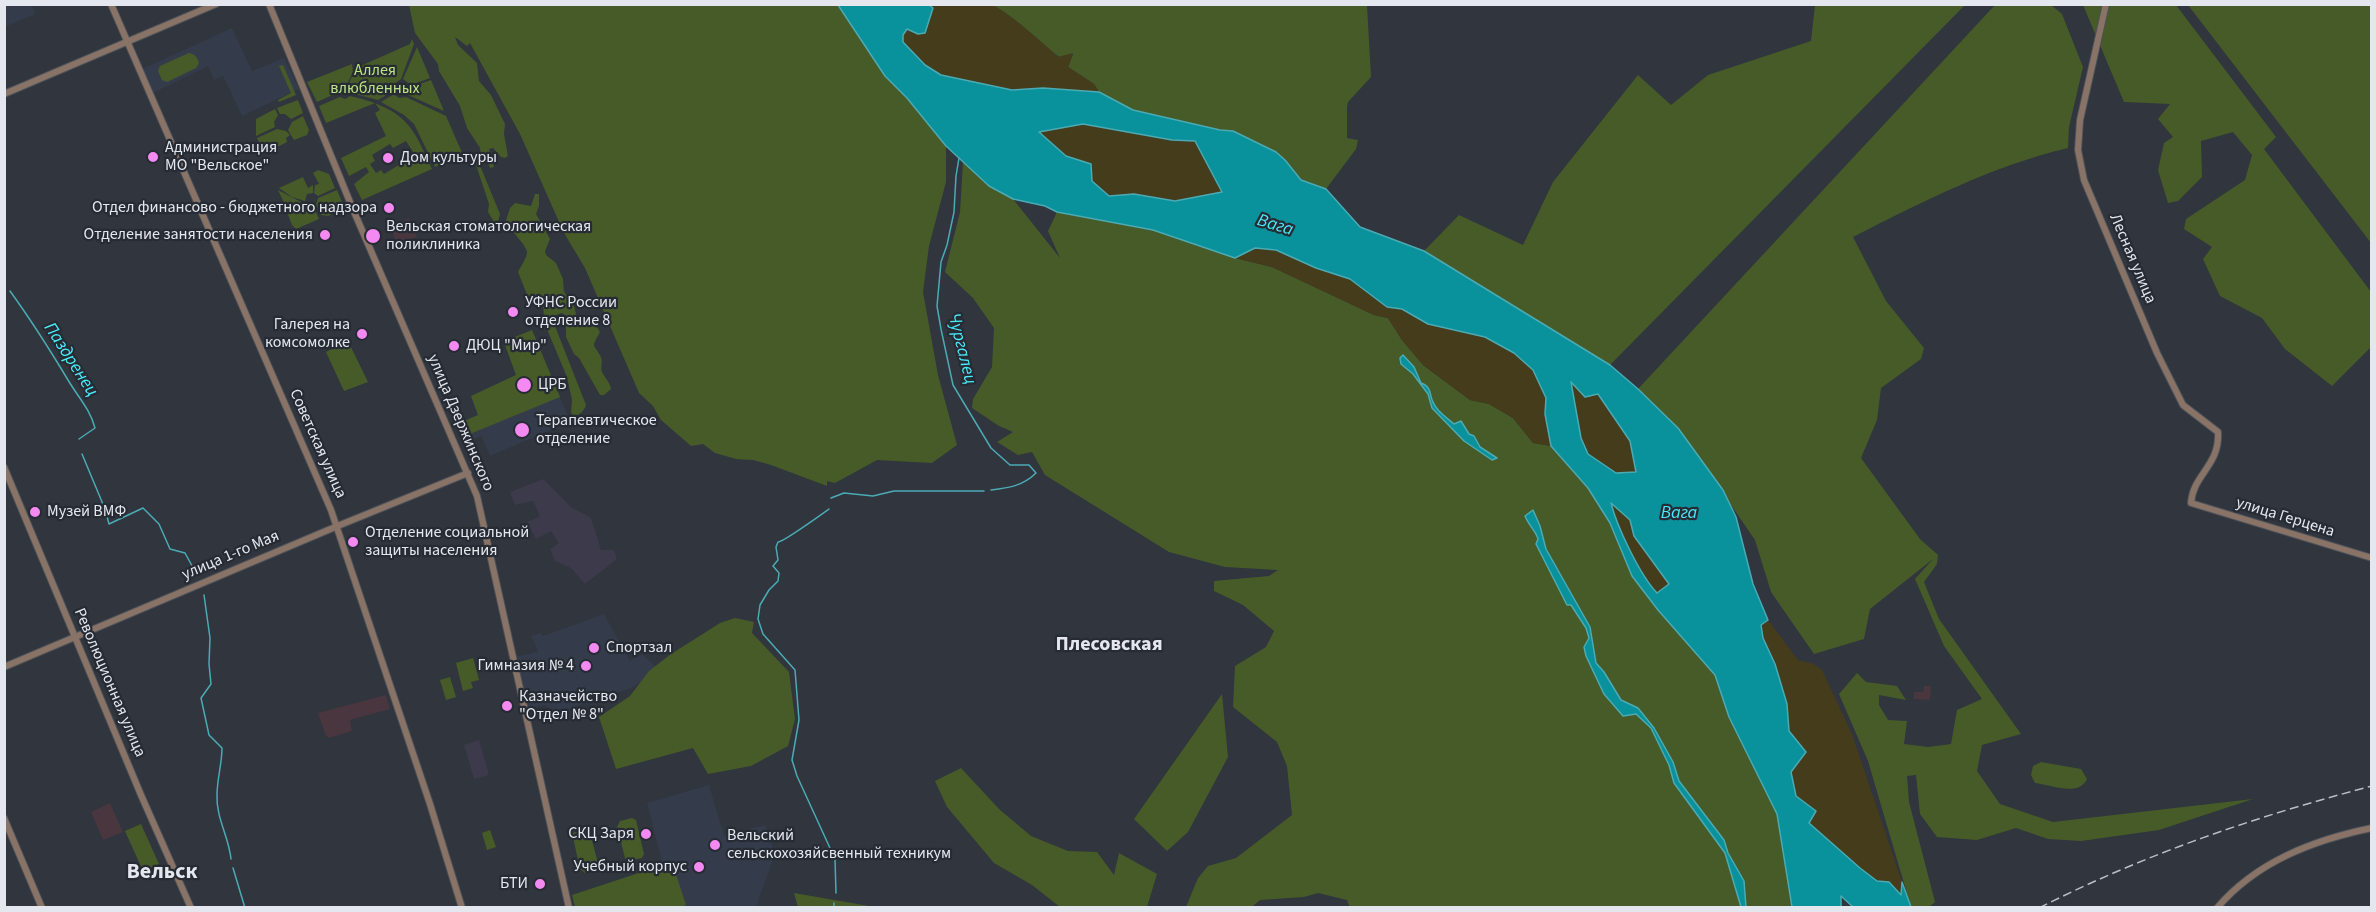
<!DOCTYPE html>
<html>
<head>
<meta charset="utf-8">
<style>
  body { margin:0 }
  #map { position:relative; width:2376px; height:912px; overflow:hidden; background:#30353e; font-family:"Source Sans 3",sans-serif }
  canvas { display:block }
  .frame { position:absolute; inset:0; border:6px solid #e4e7ed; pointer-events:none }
</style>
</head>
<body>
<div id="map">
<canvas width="2376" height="912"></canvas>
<div class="frame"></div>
</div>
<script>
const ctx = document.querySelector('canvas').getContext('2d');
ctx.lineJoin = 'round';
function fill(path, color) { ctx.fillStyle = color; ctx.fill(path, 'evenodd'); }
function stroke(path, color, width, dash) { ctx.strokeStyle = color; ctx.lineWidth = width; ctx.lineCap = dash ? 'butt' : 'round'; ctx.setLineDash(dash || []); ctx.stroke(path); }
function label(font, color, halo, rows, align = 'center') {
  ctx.font = font + ' "Source Sans 3",sans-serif'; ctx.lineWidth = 4.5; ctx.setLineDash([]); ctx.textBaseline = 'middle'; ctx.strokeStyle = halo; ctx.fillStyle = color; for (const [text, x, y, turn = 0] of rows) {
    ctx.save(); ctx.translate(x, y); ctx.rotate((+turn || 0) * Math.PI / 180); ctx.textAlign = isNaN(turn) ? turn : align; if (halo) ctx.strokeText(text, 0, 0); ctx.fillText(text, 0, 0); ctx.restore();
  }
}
fill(new Path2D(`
  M543,479l28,28 20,11 10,32h13l3,9 -32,25 -14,-16 -16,-7 -5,-12 9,-6 -8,-12 -15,8 -9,-17 13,-6 -7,-15 -18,4 -5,-13z
  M479,740l10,35 -15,4 -10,-34z`), '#3d3a4b');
fill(new Path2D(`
  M409,218l8,19 -19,8 -8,-18z
  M1924,686h7l-1,14 -16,-1v-7h9z
  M386,695l4,14 -40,11 2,11 -23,7 -3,-2 -8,-23z
  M110,803l13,29 -20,8 -12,-28z`), '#49363f');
fill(new Path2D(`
  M5,4l27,1 3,9 -30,13z
  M232,28l20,43 32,-13 15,31 -57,27 -19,-40 -9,4 -6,-14 -55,27 -11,-24z
  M532,330l36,86 -4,8 -74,32 -9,-20 -14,6 -8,-19 19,-7 -7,-20 45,-21 -11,-30v-4z
  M604,614l26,47 12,-7 19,17 -30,17 -75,25 -11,-8 -19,4 -12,-52 24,-5 -7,-16 10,-3 2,3z
  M709,785l15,51 41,-11 10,29 -19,53h-180l87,-41 -16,-63z`), '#343c4b');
fill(new Path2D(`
  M409,5h429l47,71 22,22 39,48v36l-17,64 -6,46 15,83 19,70 -25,18 -55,-3 -42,23 -8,-2v5l-56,-21 -18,-5 -17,-1 -21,-6 -12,-9 -12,2 -30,-26 -8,-14 -14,-13 -54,-125 -21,-35 -44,-99 -50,-91 -3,3 -12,-9 3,8 19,18 2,18 12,14 14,29 -1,10 4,22 -3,2 -4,-1 -8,-9 -4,1 5,18 -4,1 -3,-8 -6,-4 -1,-8 -13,-20 -7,-22 -21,-35 -1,-7 -23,-31z
  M990,5h377l4,72 -23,25 -1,5v31l11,2 -2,9 -30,40 -25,-9 -25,-28 -43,-21 -13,-1 -87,-20 -34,-18 -5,-8 -26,-17 5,-13 -14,3c-18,-14 -50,-46 -69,-52z
  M1815,5h150l-355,360 -186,-114 35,-36 64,30 30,-63 85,-107 33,30 37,-30 103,-34z
  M1995,5h56l11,9 21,53 -14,60 -1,21c-76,18 -146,54 -215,89l33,64 38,47 -3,11 -40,29 -4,32 -16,38 59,81 18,16 -1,9 -13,18 15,37 82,115 -39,11 -5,26 23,33 53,18 200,-23 -94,31 -78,11 -33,-2 -32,-11 -39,12 -40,-3 -17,-23 -4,-39 -9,1 2,26 26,100 -6,5h-18l-43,-146 -29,-67 18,-21 9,9 31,4 9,14 -27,-5v10l9,15 19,1 -3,23 24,3 23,-3 6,-34 25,-11 -38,-53 -29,-67 18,-20 -63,50 -6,30 -50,15 -43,-62 -16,-52 -77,-112 -40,-39z
  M2083,5h93l100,132 -12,12 107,143v55l-39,39 -47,-37 -23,-31 -42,-22 -17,-37 9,-12 -28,-18 2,-10 59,-39 7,-25 -19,-23 -32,9 1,36 -24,24 -10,2 -10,-33 6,-27 9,-6 -15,-18 12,-15 -46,-2z
  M2188,5h183v238z
  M412,39l2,5 -13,35 -8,6v6l-15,9 -27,-7 -4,-6 9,-19 54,-24z
  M417,47l13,31 -19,7 -8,-6z
  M189,53c6,1 8,4 10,10l-3,5 -29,14 -5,-2 -4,-9 2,-5z
  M352,64l1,8 -7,14 -7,2 -2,5 -20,9 -10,-20z
  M283,65l13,30 -17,7 -1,-2 13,-7 -12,-27z
  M431,80l13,31 -36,-16 3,-8z
  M394,94l5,4 7,-1 40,19 17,39 -28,12 -21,-43 -10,-9 -23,-13z
  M350,96c21,5 45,12 59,30 10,12 16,29 23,43l-70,31 -8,-16 15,-12 -3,-5 -17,9 -8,-18 45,-22 -11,-23 5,-3 -5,-7 -49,20 -7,-17 21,-9 5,2zM406,141l7,11 -13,8 2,3 -18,11 -3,-4 -5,3 -6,-9 5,-3 -3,-6 18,-11 3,4z
  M298,100l5,13 -12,6 -6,-5h-5l-3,-6z
  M275,109l3,6 -4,7 1,5 -19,9v-17z
  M303,116l6,14 -2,5 -13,5 -6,-10 4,-8z
  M277,129l9,2 4,4 -4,3 1,4 -23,12 -7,-16z
  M474,159l7,9 19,46 -2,8h-4l-6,-10 1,-8z
  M963,162l26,24 24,13 47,59 -12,-27 9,-19 96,18 35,10 47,18 37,9 102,48 14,3 14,22 21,25 47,35 19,4 24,14 20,25 18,3 37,42 22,36 22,52 26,34 57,65 14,42 48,97 15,93 -442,1 -3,-8 -29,-7 -14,4 -44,3 -8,7h-66l12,-29 10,-12 28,-8 56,-43 -5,-49 -10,-24 -44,-35 2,-41 31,-19 8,-16 -31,-26 -29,-14v-10l55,-5 9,-6 -53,-3 -56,-15 -124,-77 -13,-23 -14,3 -21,-13 16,-10 -14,-6 -27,-18 1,-9 19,-32 2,-39 -21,-30 -28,-26 15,-60z
  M318,170l11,4 6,14 -17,8 -4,-3 1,-8 4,-1 -6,-11z
  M303,177l5,11 5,-3v8l-6,1 -2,7 -13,-4 -13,-9z
  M278,190l25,13 -16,6z
  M337,190l8,19 -17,7 -7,-1 -5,-10 2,-7z
  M535,194h4v12l-3,8 14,25 -5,12 1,4 10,8 7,16 1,13 10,14 3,12 16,3 7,11c-9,17 -7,10 1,25 2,6 -1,9 1,15 3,6 8,10 9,17l-7,6h-4l-21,-37 -5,-4 -8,-17v-21l-4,-3 -9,3v5l33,84c-2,6 -6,10 -12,11l-3,-3 1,-13 -5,-23 -23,-55 -1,-22 -13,2 -12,-30c3,-6 8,-13 9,-19 1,-7 -18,-23 -21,-33l4,-12 5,-5 16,3z
  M306,203l7,3 6,13 -23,10 -4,-4 -5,-13z
  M532,330l28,67 -95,39 -6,-13 19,-8 -7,-19 45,-21 -11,-30v-4z
  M348,341l20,41 -24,9 -18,-39z
  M735,618l19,4 -2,11 37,39 6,47 -7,27 -37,20 -43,8 -15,-26 -77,21 -17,-52 31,-21 19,-25 22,-17 49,-31z
  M473,658l6,22 -8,2 2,6 -10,3 -7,-28z
  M450,677l6,20 -10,3 -6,-20z
  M1222,694l6,63 -40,75 -21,19 -33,-32z
  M2041,762l40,7 6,10c-8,18 -36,6 -52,4l-4,-8 2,-9z
  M961,768l38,41 32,27 37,15 29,1 17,23 5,-22 38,21 -10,33h-87l-28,-22 -38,-22 -47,-56 -12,-26z
  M632,818l4,2 8,34 -2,4 -14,3 -3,-3 -8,-31 3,-6z
  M141,824l18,40 -16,7 -18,-40z
  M589,829l10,38 -3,4 -11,2 -5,-4 -8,-36z
  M490,830l6,17 -9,3 -5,-17z
  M672,862l14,43 -7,3 -104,-1 -3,-12z
  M794,893l75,13v1h-71z`), '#475b28');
fill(new Path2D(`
  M929,5c20,0 43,-4 62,0 12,2 55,41 67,52l15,-4 -5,14 26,17 5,8c-49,-3 -112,2 -158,-17 -15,-6 -27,-21 -39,-33l1,-7 4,-7 11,6 15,-26z
  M1083,124l89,16 24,1 26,51 -47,9 -41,-7 -25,2 -17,-15 -1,-17 -25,-8 -28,-24z
  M1255,248l21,2 40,18 34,11 36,28 16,2 27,15 56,13 29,16 19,17 13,28 -1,16 6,32 -18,-3 -20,-25 -24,-14 -19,-4 -47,-35 -21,-25 -14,-22 -14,-3 -102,-48 -37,-9z
  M1571,381l14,16 13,-3 32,47 7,31 -21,1 -28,-19 -7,-16z
  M1610,502l20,18 4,16 36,48 -14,9c-20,-26 -35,-59 -46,-91z
  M1768,620l30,40 16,4 8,6 30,64 50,148v14l-13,-14 -12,-1 -17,-13 -51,-45 7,-12 -20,-15 -5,-24 15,-20 -17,-21 -2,-27 -12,-40 -12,-26 -2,-13z`), '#453c1c');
const water = new Path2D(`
  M838,5h91l4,3 -8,25 -7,1 -11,-5 -4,6v7l22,23 16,10 71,15 31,-2 56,4 34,18 87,20 13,1 43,21 9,8 16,20 25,9 34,38 64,24 186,114 28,24 40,39 45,62 13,27 17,67 15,36 -7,5 2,13 12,26 12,40 2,27 17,21 -15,20 5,24 20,15 -7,12 51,45 17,13 12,1 12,13 1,-13 9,25h-58l-12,-11v11h-49l-15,-93 -48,-97 -14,-42 -57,-65 -26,-34 -22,-53 -22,-35 -37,-42 -6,-32 1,-16 -13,-28 -19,-17 -29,-16 -57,-13 -26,-15 -15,-2 -37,-28 -34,-11 -40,-18 -21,-2 -20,10 -82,-28 -96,-18 -12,-6 -32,-7 -24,-13 -43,-40 -39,-48 -22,-22zM1083,124l89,16 23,1 27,51 -47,9 -41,-7 -25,2 -17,-15 -1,-17 -25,-8 -27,-24zM1571,382l14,15 13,-3 32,47 6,31 -20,1 -28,-19 -7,-16zM1611,503l19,17 4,16 35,48 -12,9c-17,-18 -40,-66 -46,-90z
  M1403,355l11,12 7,16c11,4 8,11 12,19 3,9 14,16 21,22l7,-3 8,13 5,2 6,11 17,11 -5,2 -28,-19 -32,-33 -4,-14 -15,-20 -12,-10 -1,-6z
  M1533,510l7,16 6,23 44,78 6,36 8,9 17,28 17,8 16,20 19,34 6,19 45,59 4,13 16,28 2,26h-5l-16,-54 -51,-70 -5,-18 -18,-37 -15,-14 -13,2 -19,-22 -18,-38 -2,-9 5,-9 -3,-10 -15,-23h-4l-31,-61 2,-5c-2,-8 -9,-13 -13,-23z`);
fill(water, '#09919c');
stroke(water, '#4babb4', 1.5);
stroke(new Path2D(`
  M959,158l-3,18 -2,36 -7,33 -6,17 -4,44 4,23 12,56 38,63 19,17h19l7,8c-13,13 -28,15 -45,17
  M4,280h1
  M10,291c21,29 40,59 58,89 10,17 22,29 27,48l-16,11
  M82,454l23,55 4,15 34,-16 16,16 11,25 15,4 11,20
  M831,498l13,-5 29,3 21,-5h90
  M829,509c-7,5 -46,33 -51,33l-2,5 2,13 -5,6 6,7 -1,8 -9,9 -9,15 -2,14 5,15 32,36 4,50 -7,40 5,16 38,83 1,34
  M204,595l6,43 -1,26 2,20 -10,14 8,37 13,13c0,16 -5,31 -5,47 -1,23 12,42 14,64
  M233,868l12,40
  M834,903v5`), '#4babb4', 1.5);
const secondary = new Path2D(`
  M111,4l220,506 99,294 32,104
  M269,4l83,203 125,289 92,412
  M2106,4l-26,116 -2,30 6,30 73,173 26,52 35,27c2,34 -25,42 -27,71l181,55
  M4,94l212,-90
  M4,467l137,328 50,113
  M4,667l336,-142 128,-52
  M4,818l38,90
  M2217,908c39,-46 96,-68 155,-80`);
stroke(secondary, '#4d5259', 8);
stroke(secondary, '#887366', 6);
stroke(new Path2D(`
  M2039,908c106,-54 218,-92 333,-122`), '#babec5', 1.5, [9, 4.5]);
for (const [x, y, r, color] of [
  [153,157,6,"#f389f1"],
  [388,158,6,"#f389f1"],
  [389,208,6,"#f389f1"],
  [325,235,6,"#f389f1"],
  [373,236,8,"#f389f1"],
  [513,312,6,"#f389f1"],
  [362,334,6,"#f389f1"],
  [454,346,6,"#f389f1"],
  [524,385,8,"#f389f1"],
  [522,430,8,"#f389f1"],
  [35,512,6,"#f389f1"],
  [353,542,6,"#f389f1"],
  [594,648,6,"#f389f1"],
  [586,666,6,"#f389f1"],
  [507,706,6,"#f389f1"],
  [646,834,6,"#f389f1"],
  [715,845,6,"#f389f1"],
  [699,867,6,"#f389f1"],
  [540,884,6,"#f389f1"]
]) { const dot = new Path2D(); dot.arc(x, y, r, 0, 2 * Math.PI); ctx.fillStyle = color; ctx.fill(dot); stroke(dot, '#262b34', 2); }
label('16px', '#bbe383', '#262b34', [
  ["Аллея",375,71],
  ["влюбленных",375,89]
]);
label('16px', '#e4e7ed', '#262b34', [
  ["Администрация",165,148],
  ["МО \"Вельское\"",165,166],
  ["Дом культуры",400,158],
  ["Отдел финансово - бюджетного надзора",377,208,"right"],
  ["Вельская стоматологическая",386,227],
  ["поликлиника",386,245],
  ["Отделение занятости населения",313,235,"right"],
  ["УФНС России",525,303],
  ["отделение 8",525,321],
  ["Галерея на",350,325,"right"],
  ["комсомолке",350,343,"right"],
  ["ДЮЦ \"Мир\"",466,346],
  ["ЦРБ",538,385],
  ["Терапевтическое",536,421],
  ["отделение",536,439],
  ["Музей ВМФ",47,512],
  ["Отделение социальной",365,533],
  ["защиты населения",365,551],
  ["Спортзал",606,648],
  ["Гимназия № 4",574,666,"right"],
  ["Казначейство",519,697],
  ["\"Отдел № 8\"",519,715],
  ["СКЦ Заря",634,834,"right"],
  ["Вельский",727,836],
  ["сельскохозяйсвенный техникум",727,854],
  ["Учебный корпус",687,867,"right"],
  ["БТИ",528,884,"right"]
], 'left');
label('16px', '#e4e7ed', '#262b34', [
  ["Лесная улица",2132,259,67],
  ["улица Дзержинского",460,423,67],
  ["Советская улица",317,444,66],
  ["улица Герцена",2285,518,17],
  ["улица 1-го Мая",231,556,-23],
  ["Революционная улица",109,683,67]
]);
label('italic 18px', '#4aebfa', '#262b34', [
  ["Вага",1275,226,17],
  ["Чургалец",961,349,76],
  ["Паздренец",70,360,57],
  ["Вага",1679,514]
]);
label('bold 20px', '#e4e7ed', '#262b34', [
  ["Плесовская",1109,646]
]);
label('bold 22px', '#e4e7ed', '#262b34', [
  ["Вельск",162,873]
]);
</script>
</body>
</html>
